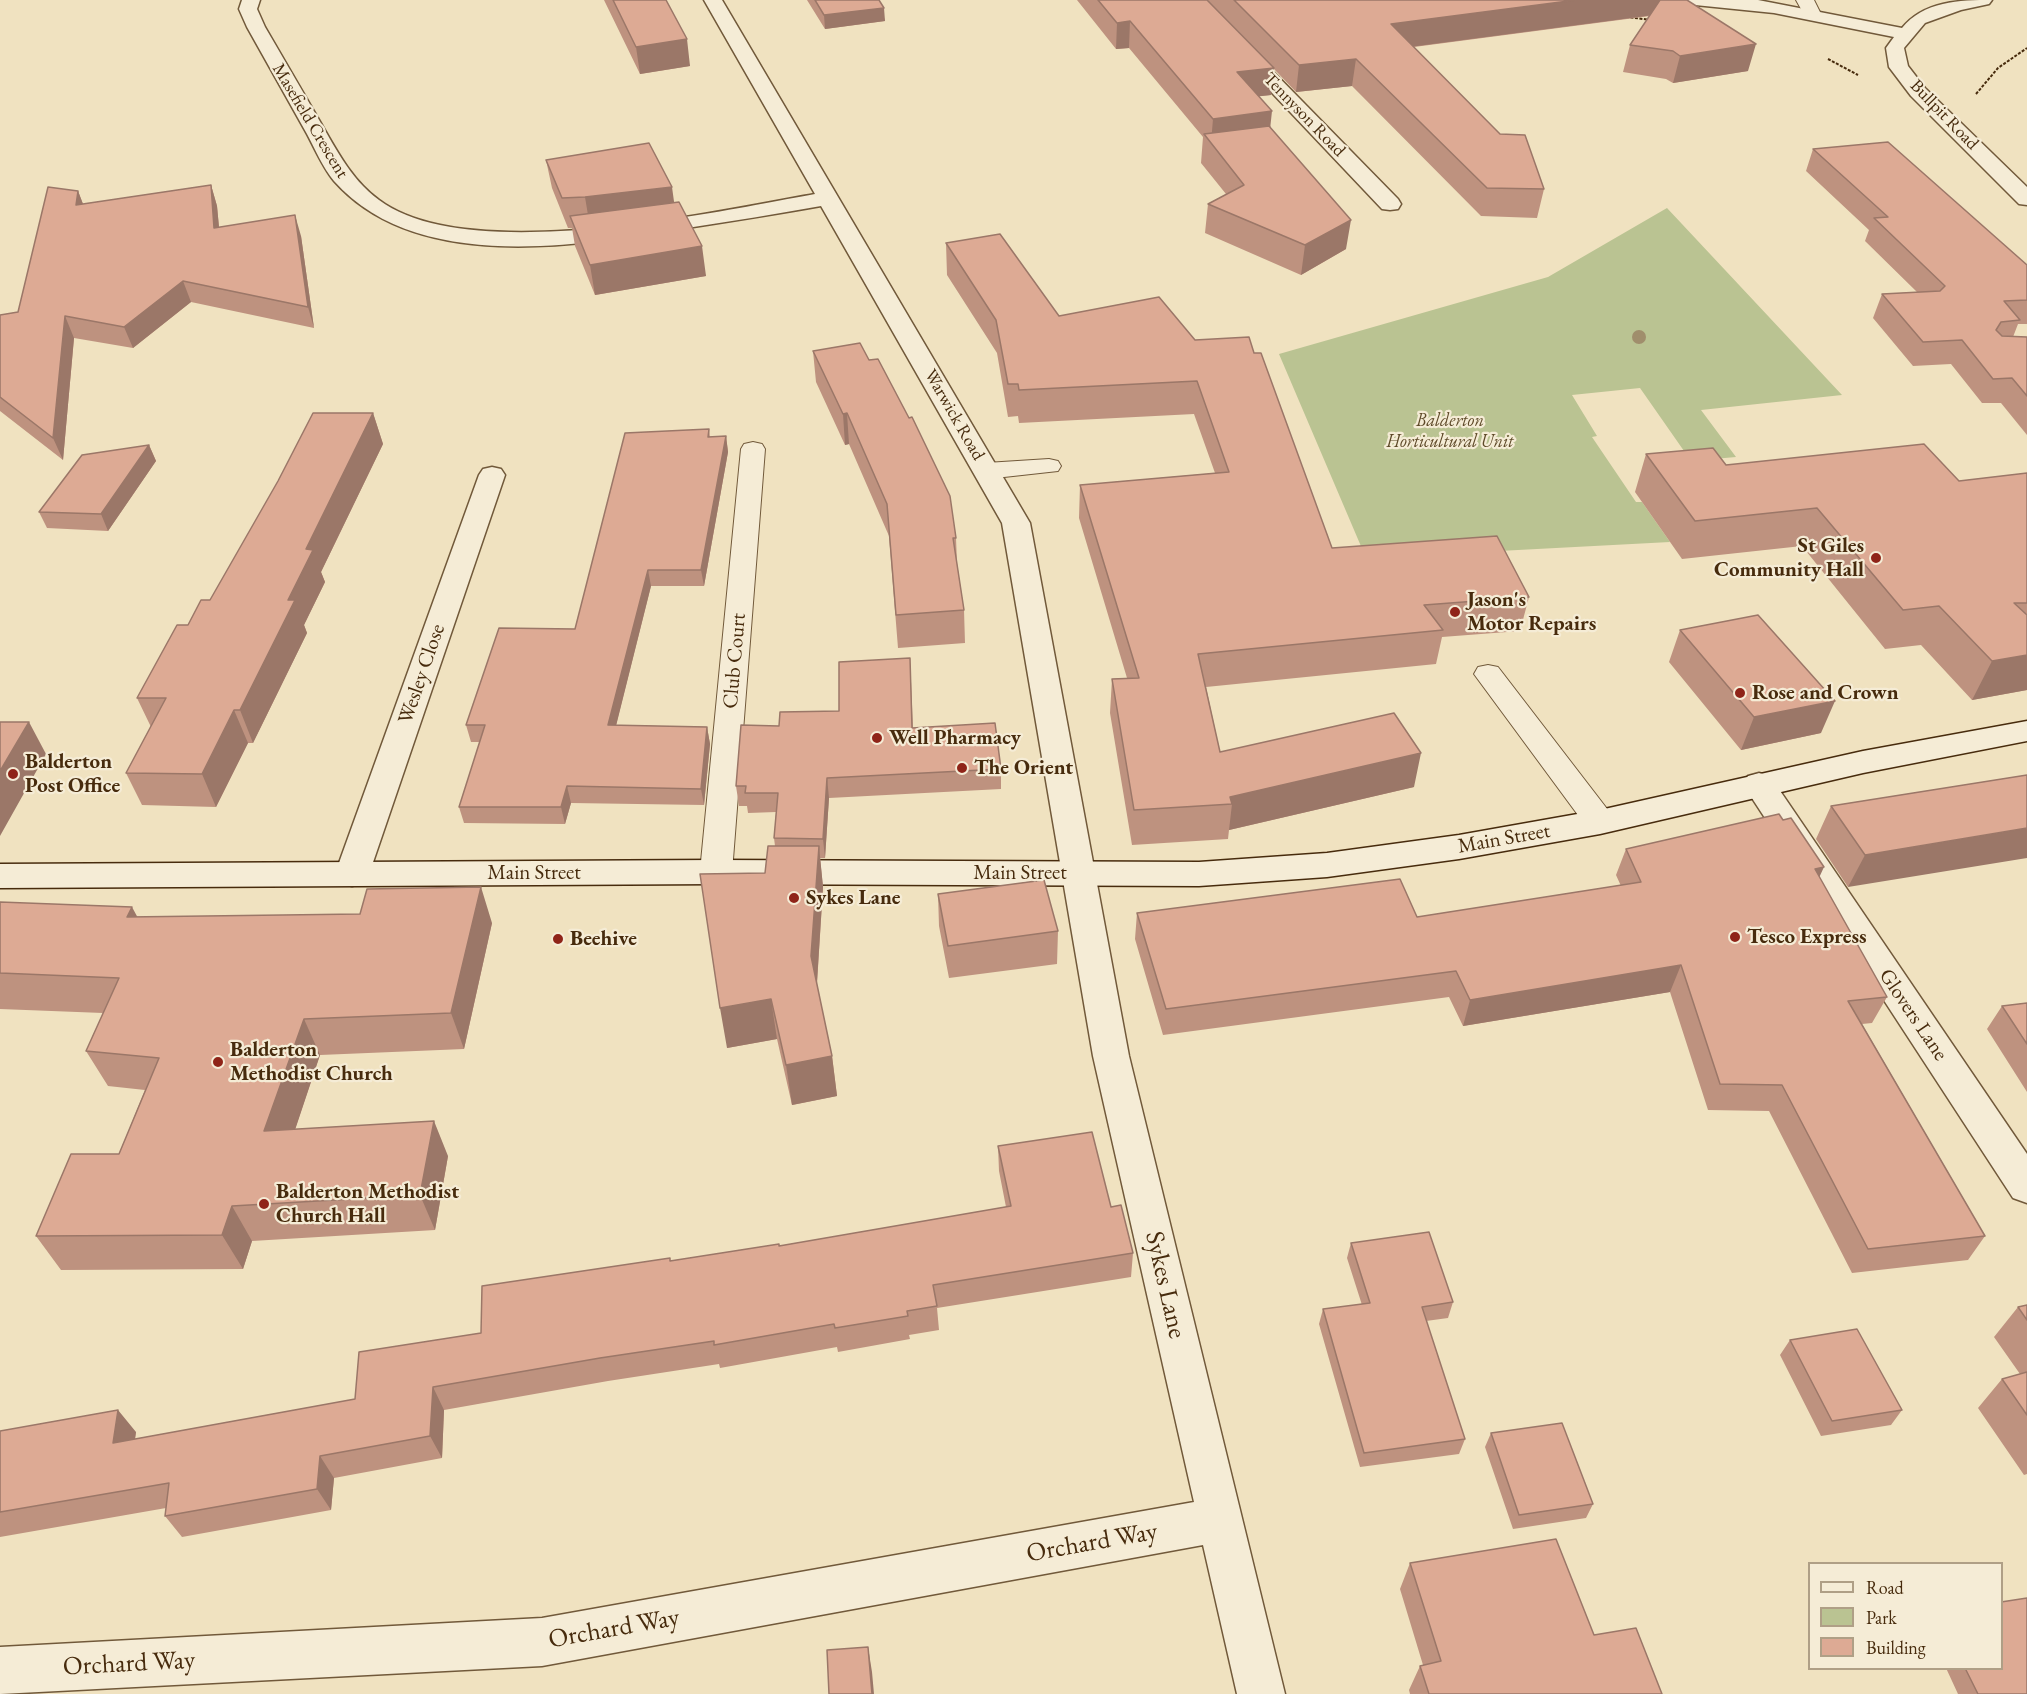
<!DOCTYPE html>
<html>
<head>
<meta charset="utf-8">
<style>
  body { margin:0 }
  #map { position:relative; width:2027px; height:1694px; overflow:hidden; background:#f0e2c0; font-family:"EB Garamond",serif }
  canvas { display:block }
  .legend { position:absolute; left:1808px; top:1562px; width:195px; height:108px; box-sizing:border-box; background:#f5ecd6; border:2px solid #af9f86; margin:0; padding:8px 10px; list-style:none; font-size:18px; color:#472b0d }
  .legend li { display:flex; align-items:center; gap:12px; height:30px }
  .legend b { width:30px; border:2px solid #af9f86 }
</style>
</head>
<body>
<div id="map">
<canvas width="2027" height="1694"></canvas>
<ul class="legend">
<li><b style="height:8px;background:#f5ecd6"></b>Road</li>
<li><b style="height:16px;background:#bac392"></b>Park</li>
<li><b style="height:16px;background:#ddaa94"></b>Building</li>
</ul>
</div>
<script>
const ctx = document.querySelector('canvas').getContext('2d');
ctx.lineJoin = 'round';
function fill(path, color) { ctx.fillStyle = color; ctx.fill(path, 'evenodd'); }
function stroke(path, color, width, dash) { ctx.strokeStyle = color; ctx.lineWidth = width; ctx.lineCap = dash ? 'butt' : 'round'; ctx.setLineDash(dash || []); ctx.stroke(path); }
function label(font, color, halo, rows, align = 'center') {
  ctx.font = font + ' "EB Garamond",serif'; ctx.lineWidth = 4.5; ctx.setLineDash([]); ctx.textBaseline = 'middle'; ctx.strokeStyle = halo; ctx.fillStyle = color; for (const [text, x, y, turn = 0] of rows) {
    ctx.save(); ctx.translate(x, y); ctx.rotate((+turn || 0) * Math.PI / 180); ctx.textAlign = isNaN(turn) ? turn : align; if (halo) ctx.strokeText(text, 0, 0); ctx.fillText(text, 0, 0); ctx.restore();
  }
}
fill(new Path2D(`
  M1667,208l175,187 -141,15 35,47 -45,4 -51,-73 -68,7 25,41 -5,1 44,65h6l28,40 -304,16 -87,-204 269,-77z`), '#bac392');
const lane = new Path2D(`
  M1796,0h18l7,14 -3,4h-12z
  M753,442l9,2 3,5 -33,423 -5,8 -11,4 -11,-4 -5,-8 41,-423 3,-5z
  M1049,459l9,2 3,5 -3,5 -72,8 -9,-3 -4,-5 4,-5 9,-3z
  M1488,665l10,2 113,147 5,8 -5,8 -11,3 -11,-3 -115,-156 4,-7z`);
const street = new Path2D(`
  M242,0h18l-3,9 8,18c17,29 34,58 50,86 19,32 34,65 64,87 88,66 331,13 436,-6l-111,-194h18l308,523 99,533 156,638h-48l-34,-149 -661,121 -542,28v-47l542,-29 652,-116 -101,-446 -91,-533 -181,-317c-44,8 -89,15 -134,22 -108,18 -271,46 -353,-47 -11,-13 -19,-32 -27,-47 -20,-36 -40,-71 -60,-107l-8,-18z
  M1184,0h19l195,199 3,5 -3,5 -8,1 -8,-1z
  M1686,0h72l144,28c22,-27 57,-28 90,-28l-3,4 -28,6 -36,13 -21,25 4,18 17,22 102,99v18l-8,-1 -108,-108 -22,-29 -3,-19 8,-11 -120,-24 -79,-8 -6,-1z
  M492,467l9,2 4,6 -136,399 -5,9 -12,3 -12,-3 -5,-9 144,-399 4,-6z
  M1759,773l11,3 257,378v49l-14,-5 -265,-406 -5,-8 5,-8z`);
const secondary = new Path2D(`
  M2027,721v20l-164,32 -263,61 -141,25 -132,18 -128,9 -483,-2 -716,4v-24l716,-4 483,2 128,-9 132,-18 141,-25 263,-59z`);
stroke(lane, '#71593a', 2);
stroke(street, '#71593a', 3);
stroke(secondary, '#472b0d', 3);
stroke(new Path2D(`
  M1626,17l26,3
  M1828,59l30,16
  M1976,94l22,-26 29,-20`), '#472b0d', 2, [3, 1.5]);
fill(lane, '#f5ecd6');
fill(street, '#f5ecd6');
fill(secondary, '#f5ecd6');
ctx.fillStyle = '#a08e6c';
for (const [x, y] of [
  [1639,337]
]) { ctx.beginPath(); ctx.arc(x, y, 7, 0, 2 * Math.PI); ctx.fill(); }
fill(new Path2D(`
  M604,0h62l24,66 -50,8z
  M807,0h72l6,21 -60,8z
  M1077,0h610l61,71 -75,12 -7,-4 -43,-7 7,-27 20,-29 -236,31 130,142 -7,29 -56,-2 -129,-130 -56,6 -22,-23 -3,26 -12,1 12,32 75,121 -45,26 -96,-42 3,-29 18,-10 -25,-31 2,-26 -74,-89 -13,1z
  M1813,149l214,116v59h-9l-5,13h14v98l-26,-32h-19l-31,-39 -38,2 -40,-48 9,-24 35,-2 -52,-51 4,-11 -63,-59z
  M546,160l128,42 32,74 -111,19 -20,-49 -3,-18h-4l-16,-40z
  M211,185l6,21 2,21 82,9 13,92 -123,-26 -58,46 -59,-10 -11,122 -63,-49v-96l18,-3 60,-121 5,13z
  M946,243l113,73 136,24 59,13 78,195 197,49 -9,34 -78,6 -6,27 -230,23 14,65 194,35 -185,43 -1,9 -96,6 -22,-132 2,-34 15,-1 -48,-160 1,-33 135,-12 -21,-59 -175,9 -1,-7 -10,1 -11,-64 -50,-78z
  M813,351l143,187 1,25 7,47 1,33 -67,5 -9,-112 -40,-92 -4,1 -29,-63z
  M373,413l10,31 -62,128 4,10 -21,43 3,8 -54,110h-5l-32,64 -74,-2 -16,-32 25,-46 -14,-29 51,-73z
  M709,429l1,8 16,-1 2,16 -24,134h-53l-35,139 91,2 3,17 -6,61 -133,-2 -6,21 -101,-1 -5,-16 21,-65h-9l-5,-17 109,-96z
  M149,445l7,16 -48,70 -61,-3 -8,-16z
  M1646,454l80,11 233,16 68,-8v217l-55,10 -51,-55 -36,4 -83,-103 -120,13 -47,-67z
  M1680,630l141,103 -80,17 -72,-88z
  M910,658l3,70 88,41v20l-172,9 -4,60h-5l3,29 -6,97 15,72 5,40 -45,9 -15,-66 -50,9 38,-175 10,-27 -1,-8 2,-26 -28,1 -1,-7h-8l-3,-20 43,-60 60,-15z
  M2027,775l-179,112 -32,-48 15,-33z
  M1626,849l193,28 68,120 -15,26 -10,1 123,212 -17,24 -116,13 -83,-162 -61,-1 -38,-118 -207,34 -14,-29 -286,38 -28,-96 2,-26 280,4 204,-31 -5,-11z
  M938,894l120,37 -1,33 -108,14 -10,-52z
  M0,902l137,15 355,6 -28,126 -144,6 -25,74 153,27 -13,74 -183,11 -9,28 -182,1 -25,-34 83,-82 26,-64 -37,-4 -22,-35 17,-38 -103,-4z
  M2027,1003v89l-40,-63 15,-23z
  M998,1146l113,61 22,46 -2,24 -194,31 2,22 -30,5 1,4 -72,13 -1,-5 -117,21 -1,-4 -111,17 -164,29 -2,48 -108,20 -3,32 -149,27 -17,-21 1,-8 -166,29v-106l136,1 -1,7 220,-40 126,-66 189,-72 109,-15 227,-39 -7,-36z
  M1351,1243l102,59 -5,16 -22,3 39,118 -6,15 -99,13 -41,-143 4,-15 39,-4 -15,-47z
  M2027,1305v169l-3,1 -46,-67 24,-29 18,-5 -26,-37 24,-30z
  M1790,1340l112,70 -11,15 -70,11 -41,-81z
  M1491,1433l102,71 -7,14 -73,11 -28,-82z
  M1410,1563l184,72 68,59h-252l-1,-4 11,-24 3,-1 -23,-76z
  M1946,1668h55l26,26h-69z`), '#be927f');
fill(new Path2D(`
  M1576,0h111l-3,11 -297,39 4,-26z
  M884,8l1,13 -60,8 -1,-14z
  M1130,21l-1,27 -13,1 1,-26z
  M687,39l3,27 -50,8 -4,-27z
  M1756,44l-8,27 -75,12 7,-27z
  M1356,59l-4,27 -56,6 3,-27z
  M1274,68l-3,27 -36,4 2,-27z
  M1272,111l-3,28 -58,4 2,-24z
  M211,185l6,21 4,43 -7,-21z
  M672,187l4,29 -86,11 -5,-30z
  M78,191l8,21 -10,-7z
  M295,215l6,21 13,92 -6,-21z
  M1351,220l-5,29 -45,26 4,-30z
  M702,246l4,30 -111,19 -5,-30z
  M183,281l8,21 -58,46 -9,-21z
  M65,316l9,22 -11,122 -10,-22z
  M373,413l10,31 -62,128 4,10 -21,43 3,8 -54,110 -13,-33 48,-110 18,-51z
  M847,413l2,31 -4,1 -2,-31z
  M726,436l2,16 -24,134 -3,-16z
  M149,445l7,16 -48,70 -7,-17z
  M648,570l3,16 -39,156 -4,-17z
  M2027,655v35l-55,10 20,-39z
  M1835,701l-14,32 -80,17 13,-33z
  M234,710l14,33 -32,64 -14,-33z
  M29,722l17,32 -46,82v-65z
  M707,727l3,17 -6,61 -3,-16z
  M1421,753l-7,34 -185,43 3,-26 -2,-7z
  M827,778l2,20 -4,60 -2,-19z
  M567,786l4,17 -6,21 -4,-17z
  M2027,828v30l-179,29 17,-32z
  M819,846l4,41 -7,110 -5,-41z
  M1824,867l-12,26 3,-24z
  M481,887l11,36 -28,126 -13,-36z
  M132,907l20,37 -25,-27z
  M1681,965l-11,27 -207,34 7,-26z
  M771,999l6,40 -50,9 -7,-40z
  M304,1019l16,36 -37,111 -19,-35z
  M832,1056l5,40 -45,9 -6,-40z
  M434,1121l14,35 -13,74 -15,-35z
  M232,1206l20,35 -9,28 -21,-34z
  M433,1387l11,23 -2,48 -12,-22z
  M118,1410l18,22 -5,33 -18,-22z
  M320,1456l14,22 -3,32 -14,-21z
  M868,1647l4,25 2,22h-2z`), '#9b7768');
const building = new Path2D(`
  M613,0h53l21,39 -51,8z
  M815,0h64l5,8 -60,7z
  M1098,0h109l67,68 -37,4 35,39 -59,8 -83,-98 -13,2z
  M1234,0h342l-185,24 109,110 25,1 19,54 -57,-1 -131,-129 -57,6z
  M1660,0h27l69,44 -76,12 -7,-5 -43,-6z
  M1269,126l82,94 -46,25 -97,-41 36,-19 -40,-51z
  M1888,142l139,123v35l-23,1 16,19 -19,2 -5,8 6,6 25,1v59l-15,-18 -19,1 -31,-39 -39,2 -41,-48 58,-3 5,-5 -71,-68 14,-1 -75,-68z
  M649,143l23,44 -87,10 -23,1 -16,-38z
  M211,185l3,43 81,-13 13,92 -125,-26 -59,46 -59,-11 -12,122 -53,-41v-82l18,-3 30,-125 30,4 -2,14z
  M679,202l23,44 -112,19 -20,-49z
  M1000,234l59,82 100,-19 36,43 54,-3 5,16h7l71,195 165,-12 32,61 -105,8 19,25 -245,24 22,98 174,-39 27,40 -191,44 2,7 -98,6 -22,-131 27,-1 -59,-193 149,-13 -32,-91 -178,9 -1,-6h-10l-12,-64 -50,-77z
  M860,343l9,17 9,-1 31,59 3,-1 38,79 6,42h-3l11,72 -68,5 -9,-111 -40,-91 -4,1 -30,-63z
  M313,413h60l-67,136 7,1 -25,50h7l-55,110h-6l-32,64 -76,-1 40,-75h-29l40,-73h11l13,-25h9l68,-119z
  M709,429l-1,8 18,-1 -25,134h-53l-40,155 99,2 -6,62 -134,-3 -6,21h-102l26,-82h-19l33,-97 76,1 50,-196z
  M1924,444l35,37 68,-8v130h-13l13,12v40l-35,6 -53,-55 -36,4 -86,-102 -122,13 -49,-67 67,-6 13,17z
  M149,445l-48,69 -62,-2 43,-57z
  M1758,615l77,86 -81,16 -74,-87z
  M910,658l2,70 83,-5 6,46 -174,9 -4,61 -49,-1 4,-45h-33l1,-7h-10l5,-61 38,1 1,-14 59,-1v-49z
  M0,722h29l-29,49z
  M2027,775v53l-162,27 -34,-49z
  M1779,814l4,6 8,-2 33,49 -9,2 72,128 -39,4 137,235 -117,13 -86,-164 -62,-1 -39,-119 -211,35 -14,-29 -290,38 -29,-96 263,-34 17,38 224,-35 -15,-33z
  M768,846h51l-8,110 21,100 -46,9 -15,-66 -51,9 -20,-134 65,-1z
  M1044,880l14,51 -110,15 -10,-52z
  M481,887l-30,126 -147,6 -40,112 170,-10 -14,74 -188,11 -10,29 -186,1 35,-82h48l40,-96 -73,-7 33,-73 -119,-5v-71l132,5 -5,10 233,-3 7,-25z
  M2027,1003v41l-25,-38z
  M1092,1132l19,75 10,-2 12,48 -200,32 4,21 -30,5 1,5 -73,12 -1,-4 -120,21v-4l-114,17 -167,29 -3,49 -110,20 -3,33 -152,27 4,-33 -169,29v-81l118,-21 -5,33 242,-44 4,-47 122,-19 1,-47 188,-28v3l109,-17v2l232,-40 -13,-60z
  M1429,1232l24,70 -31,5 43,132 -101,14 -41,-144 47,-6 -19,-60z
  M2027,1305v15l-9,-13z
  M1857,1329l45,81 -70,11 -42,-81z
  M2027,1372v43l-25,-36z
  M1562,1423l31,81 -74,11 -28,-82z
  M1556,1539l38,96 42,-7 26,66h-233l-9,-28 21,-5 -31,-98z
  M2027,1598v96h-49l-13,-26h36v-66z
  M868,1647l4,47h-43l-2,-44z`);
fill(building, '#ddaa94');
stroke(building, '#9b7768', 1.5);
for (const [x, y, r, color] of [
  [1876,558,6,"#8f2418"],
  [1455,612,6,"#8f2418"],
  [1740,693,6,"#8f2418"],
  [877,738,6,"#8f2418"],
  [962,768,6,"#8f2418"],
  [13,774,6,"#8f2418"],
  [794,898,6,"#8f2418"],
  [1735,937,6,"#8f2418"],
  [558,939,6,"#8f2418"],
  [218,1062,6,"#8f2418"],
  [264,1204,6,"#8f2418"]
]) { const dot = new Path2D(); dot.arc(x, y, r, 0, 2 * Math.PI); ctx.fillStyle = color; ctx.fill(dot); stroke(dot, '#f5ecd6', 2); }
label('18px', '#472b0d', '#f5ecd6', [
  ["Tennyson Road",1304,115,46],
  ["Bullpit Road",1944,115,46],
  ["Masefield Crescent",310,121,59],
  ["Warwick Road",954,415,60]
]);
label('italic 18px', '#5e4928', '#f5ecd6', [
  ["Balderton",1450,421],
  ["Horticultural Unit",1450,442]
]);
label('bold 21px', '#472b0d', '#f5ecd6', [
  ["St Giles",1864,546,"right"],
  ["Community Hall",1864,570,"right"],
  ["Jason's",1467,600],
  ["Motor Repairs",1467,624],
  ["Rose and Crown",1752,693],
  ["Well Pharmacy",889,738],
  ["Balderton",25,762],
  ["Post Office",25,786],
  ["The Orient",974,768],
  ["Sykes Lane",806,898],
  ["Tesco Express",1747,937],
  ["Beehive",570,939],
  ["Balderton",230,1050],
  ["Methodist Church",230,1074],
  ["Balderton Methodist",276,1192],
  ["Church Hall",276,1216]
], 'left');
label('21px', '#472b0d', '#f5ecd6', [
  ["Club Court",735,661,-85],
  ["Wesley Close",422,674,-71],
  ["Main Street",1504,839,-10],
  ["Main Street",534,873],
  ["Main Street",1020,873],
  ["Glovers Lane",1913,1015,56]
]);
label('26px', '#472b0d', '#f5ecd6', [
  ["Sykes Lane",1165,1285,77],
  ["Orchard Way",1092,1543,-10],
  ["Orchard Way",614,1629,-10],
  ["Orchard Way",129,1664,-3]
]);
</script>
</body>
</html>
